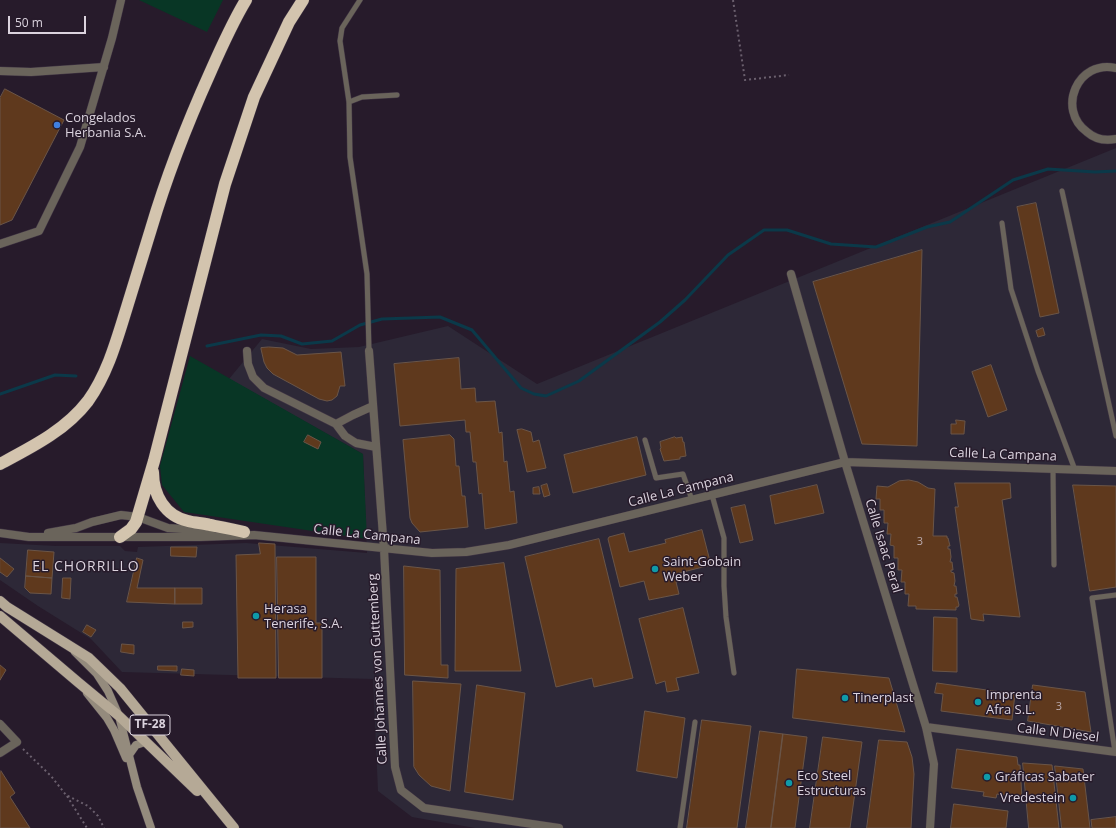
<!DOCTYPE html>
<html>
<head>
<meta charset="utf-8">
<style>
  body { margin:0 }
  #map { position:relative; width:1116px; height:828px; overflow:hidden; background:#271b2b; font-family:"Open Sans",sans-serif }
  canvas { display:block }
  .scale { position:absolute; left:8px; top:16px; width:78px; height:18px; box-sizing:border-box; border:2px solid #dbd3de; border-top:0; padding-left:5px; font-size:12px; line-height:14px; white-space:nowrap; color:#dbd3de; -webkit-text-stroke:3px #271b2b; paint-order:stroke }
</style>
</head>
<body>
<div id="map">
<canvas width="1116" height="828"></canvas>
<div class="scale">50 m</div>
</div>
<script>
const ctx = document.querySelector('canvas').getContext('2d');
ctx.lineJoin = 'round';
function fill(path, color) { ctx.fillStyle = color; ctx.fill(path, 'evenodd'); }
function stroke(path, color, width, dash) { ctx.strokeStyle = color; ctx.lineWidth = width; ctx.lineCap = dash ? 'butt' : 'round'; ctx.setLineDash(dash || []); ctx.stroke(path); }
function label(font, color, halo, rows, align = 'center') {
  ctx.font = font + ' "Open Sans",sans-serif'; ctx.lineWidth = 3; ctx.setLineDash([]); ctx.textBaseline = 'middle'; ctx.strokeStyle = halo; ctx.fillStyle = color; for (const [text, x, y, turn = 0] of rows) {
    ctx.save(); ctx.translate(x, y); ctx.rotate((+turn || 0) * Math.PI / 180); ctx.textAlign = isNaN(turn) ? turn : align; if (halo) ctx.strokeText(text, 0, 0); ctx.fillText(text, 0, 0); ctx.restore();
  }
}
fill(new Path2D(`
  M1116,148v680h-641l-63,-11 -34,-26 -5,-112 -251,-7 -31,-33 -53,-33 -38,-26v-37l56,3h64l5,5 12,1 1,-5 108,-4 121,10 -4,-99 -134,-75 33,-40 49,10 48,-2 89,-21 89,58z`), '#2d2837');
fill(new Path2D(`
  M139,0h84l-16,32z
  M190,356l173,98 4,85 -183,-27 -22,-27 -2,-19z`), '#083625');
stroke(new Path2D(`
  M207,346l54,-11 20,1 21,8 30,-3 28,-16 22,-6 58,-2 32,13 49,58 13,6 12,2 33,-15 81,-59 25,-22 43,-45 36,-25h23l44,14 45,3 51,-20 23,-5 63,-42 35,-11 47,3 21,-1
  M0,394l55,-19 21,1`), '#0b3949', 3);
const building = new Path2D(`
  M5,89l59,31 -52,100 -12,5v-127z
  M1036,203l23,110 -19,4 -23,-110z
  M922,250l-5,196 -55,-2 -49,-162z
  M1043,328l2,7 -7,2 -2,-6z
  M269,347l14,1 14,7 44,-3 4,34h-5l-3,10 -5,4 -5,1 -8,-2 -46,-25 -6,-6 -3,-6 -3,-13v-1z
  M459,358l2,31 14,-1 1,14 19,-1 4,32 3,-1 2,30 3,-1 3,31 4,-1 3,32 -32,6 -3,-36 -3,1 -3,-32h-3l-3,-30h-4l-1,-12 -65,6 -6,-62z
  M991,365l16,45 -19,7 -16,-45z
  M956,420l9,1 -1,13h-13v-10h5z
  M522,429l9,3 2,10 6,-2 7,28 -19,4 -10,-42z
  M308,435l13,7 -3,7 -14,-7z
  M450,435l4,4 2,27h3l3,30h3l3,31 -48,5 -8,-9 -2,-5 -7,-78z
  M637,437l9,38 -73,18 -9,-38z
  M675,437l1,1 6,-1 1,5h1l2,14 -6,1v2l-16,2 -4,-12 1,-1 -1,-6z
  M909,480l9,2 10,6 7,1 -2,47h14v2h1l2,8h-2v3h2l1,8 -1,5h2l1,8h-2v2l3,1 1,8 -1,5h2l1,8h-2v3h2l2,8 -1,2h-2v3l-40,-1v-3h-8l1,-12h-4v-12h-4l1,-12h-4v-12h-4v-12l-4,-1 1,-11h-4l1,-11h-4v-13h-4v-11h-4l1,-13 11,1 11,-6z
  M955,483h55l1,15 -9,2 18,117 -37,-3 1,7 -13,-2 -16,-112h3z
  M547,484l3,11 -6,2 -3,-11z
  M817,485l7,28 -49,11 -5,-28z
  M1073,485l43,1v101l-26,4z
  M539,487l1,7h-7v-6z
  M745,505l8,35 -13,3 -9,-35z
  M702,530l9,35 -32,8 2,8 -5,1 3,12 -30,6 -5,-19 -24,6 -12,-48 1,-2 15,-4 5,19 37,-9 -1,-3z
  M599,539l34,139 -39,9 -2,-9 -36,9 -31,-130z
  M259,543l16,1 1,134h-38l-2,-123 24,-1z
  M171,547h26l-1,10 -25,-1z
  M28,550l26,2 -2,26 -26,-2z
  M277,557h39v66h6v55h-43z
  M0,558l14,11 -7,8 -7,-5z
  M137,558l6,2 -6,28h38v16l-48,-2z
  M504,563l17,108h-66l1,-102z
  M404,566l36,4 1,95h7v13l-43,-3z
  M26,576l26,2 -1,16 -21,-1 -5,-5z
  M63,578h8l-1,21 -8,-1z
  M175,588h27v16h-27z
  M683,608l16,65 -23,5 3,12 -12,2 -2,-11 -9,3 -17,-65z
  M934,617l23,1v54l-24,-1z
  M183,622h10v5l-10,1z
  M87,625l9,5 -5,7 -8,-5z
  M122,644l12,1v9l-13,-2z
  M0,665l6,5 -6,10z
  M158,666h19v5l-19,-1z
  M182,669l12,1v6l-13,-1z
  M797,669l92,9 16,54 -112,-14z
  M413,681l48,3 -11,107 -19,-5 -12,-11 -5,-8z
  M937,683l78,11 -3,26 -71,-9 2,-17 -8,-1z
  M477,685l48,8 -12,107 -48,-8z
  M1033,685l52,7 6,40 -63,-11z
  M645,711l40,7 -8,60 -40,-7z
  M702,720l49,6 -14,102h-50z
  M760,731l23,3 -12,94h-25z
  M783,734l24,3 -12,91h-24z
  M823,737l39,5 -12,86h-40z
  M879,740l28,2 5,15 2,17 -3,54h-44z
  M957,749l60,8 1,8h2l2,33 -25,-4 -1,4 -13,-2 1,-4 -32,-4z
  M1023,763l29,2 7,63h-30z
  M1055,766l28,3 7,59h-28z
  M1,771l14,22 -5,4 20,31h-30v-56z
  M954,804l54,7 -2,17h-55z
  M1116,817v11h-24l-1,-8z`);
fill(building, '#5f391d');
stroke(building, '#6a5548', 1);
const service = new Path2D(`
  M360,0l-18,28 -2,13 9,61 1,55 17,117 2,77
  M349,102l13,-5 35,-2
  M1062,191l54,245
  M1002,223l9,66 27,82 37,99
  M645,440l11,38 27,-4 9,26
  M1053,469l1,96
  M712,495l12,43v48l2,31 8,56
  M1115,752l-23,-154 24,-3
  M680,828l15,-106`);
const minor = new Path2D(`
  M1116,68c-38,-9 -60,41 -29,64 8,7 19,9 29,7
  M0,71l31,1 73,-5
  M0,244l39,-13 41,-84 32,-109 9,-38
  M791,274l54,188 81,265 8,37 -4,64
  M247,351l1,13 5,13 11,11 72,36 9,12 11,7 20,4
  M369,351l15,198 11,218 6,23 23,18 135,20
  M336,424l17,-9 20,-9
  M0,533l29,4h171l54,-2 178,18 34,-1 43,-7 336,-83 271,9
  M48,533l28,-5 16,-6 29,-7 17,2 30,11 43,3
  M0,724l17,18 -17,11
  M926,727l190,25`);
const secondary = new Path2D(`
  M75,652l22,22 11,17 11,25 18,71 14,41
  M87,693l20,25 7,12 12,28
  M129,755l7,-10 9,-3`);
const primary = new Path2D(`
  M0,601l7,6 82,51 31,30 114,140
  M0,616l79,67 40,33 78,75`);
const motorway = new Path2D(`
  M0,464c32,-17 66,-34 88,-63 20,-28 29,-62 39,-94 8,-26 16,-52 24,-78 16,-54 36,-105 59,-156 11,-25 22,-50 36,-73
  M153,472c0,23 12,44 35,49 7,2 15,2 22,4 11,2 23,4 34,7
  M120,537l11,-8 5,-7 18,-61 71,-277 29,-87 35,-75 14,-22`);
stroke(service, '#403544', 6);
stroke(minor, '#403544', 9);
stroke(secondary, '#403544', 9);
stroke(primary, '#403544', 11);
stroke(motorway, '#403544', 13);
stroke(new Path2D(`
  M733,0l12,80 44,-5
  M23,749l28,27 15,19 22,11 10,10 6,12
  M67,796l20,32`), '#6b606e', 2, [2, 3]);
stroke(service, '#6a645b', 5);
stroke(minor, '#6a645b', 8);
stroke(secondary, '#948b7d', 8);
stroke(primary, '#b5a996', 10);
stroke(motorway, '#d3c4ae', 12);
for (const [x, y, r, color] of [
  [57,125,4,"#3f7fe0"],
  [655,569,4,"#0f9aa8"],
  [256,616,4,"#0f9aa8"],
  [845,698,4,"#0f9aa8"],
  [978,702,4,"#0f9aa8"],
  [987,777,4,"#0f9aa8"],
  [789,783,4,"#0f9aa8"],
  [1073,798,4,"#0f9aa8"]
]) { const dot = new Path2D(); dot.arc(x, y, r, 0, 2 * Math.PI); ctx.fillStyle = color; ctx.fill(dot); stroke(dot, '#271b2b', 1.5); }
label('11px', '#bcacae', null, [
  ["3",920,542],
  ["3",1059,707]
]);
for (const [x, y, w] of [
  [150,725,40]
]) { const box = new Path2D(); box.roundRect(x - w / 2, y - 10, w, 20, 3); ctx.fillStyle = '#271b2b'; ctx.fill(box); stroke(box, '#dbd3de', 1); }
label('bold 12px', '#dbd3de', null, [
  ["TF-28",150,725]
]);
label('13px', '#dbd3de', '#271b2b', [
  ["Congelados",65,118],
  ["Herbania S.A.",65,133],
  ["Saint-Gobain",663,562],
  ["Weber",663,577],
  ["Herasa",264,609],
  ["Tenerife, S.A.",264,624],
  ["Imprenta",986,695],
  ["Afra S.L.",986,710],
  ["Tinerplast",853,698],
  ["Eco Steel",797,776],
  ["Estructuras",797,791],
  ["Gráficas Sabater",995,777],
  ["Vredestein",1065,798,"right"]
], 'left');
label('13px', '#dbd3de', '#271b2b', [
  ["Calle La Campana",1003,455,2],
  ["Calle La Campana",681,490,-14],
  ["Calle La Campana",367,535,6],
  ["Calle Isaac Peral",883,546,73],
  ["Calle Johannes von Guttemberg",378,669,-93],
  ["Calle N Diesel",1058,733,7]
]);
ctx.letterSpacing = '1px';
label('14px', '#dbd3de', '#271b2b', [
  ["EL CHORRILLO",86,567]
]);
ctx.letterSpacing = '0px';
</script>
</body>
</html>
